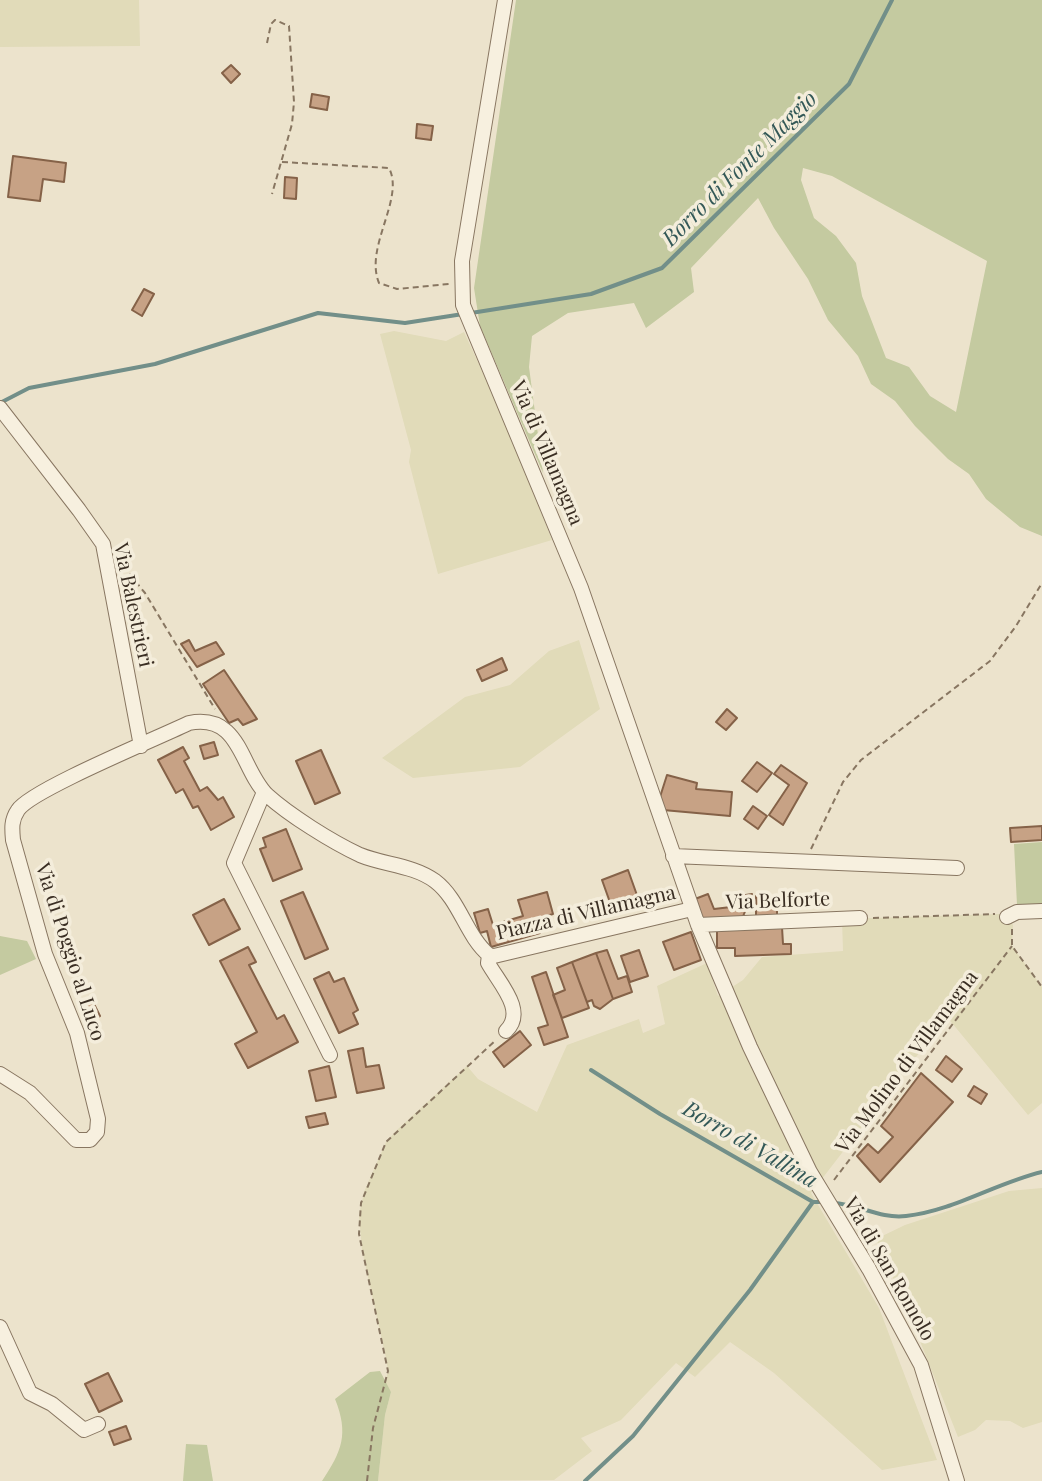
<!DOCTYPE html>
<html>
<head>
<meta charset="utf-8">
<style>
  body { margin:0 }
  canvas { display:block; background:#ece3cc }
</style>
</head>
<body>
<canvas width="1042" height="1481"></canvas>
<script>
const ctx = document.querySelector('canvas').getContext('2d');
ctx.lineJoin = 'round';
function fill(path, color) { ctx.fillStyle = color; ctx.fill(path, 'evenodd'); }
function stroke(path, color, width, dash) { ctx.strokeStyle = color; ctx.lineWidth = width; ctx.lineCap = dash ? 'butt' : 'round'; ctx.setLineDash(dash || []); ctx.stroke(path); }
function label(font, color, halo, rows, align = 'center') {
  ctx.font = font + ' "Playfair Display",serif'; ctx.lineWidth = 7; ctx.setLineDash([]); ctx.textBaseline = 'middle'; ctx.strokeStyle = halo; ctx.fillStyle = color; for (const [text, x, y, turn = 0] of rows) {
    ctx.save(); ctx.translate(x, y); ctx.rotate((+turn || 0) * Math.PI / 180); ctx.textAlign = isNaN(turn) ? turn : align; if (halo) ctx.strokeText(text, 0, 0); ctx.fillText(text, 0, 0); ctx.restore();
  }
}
fill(new Path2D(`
  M0,0h139l1,46 -140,1z
  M394,331l52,10 18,-9 43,93 45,115 -114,34 -29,-112 2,-12 -31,-116z
  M579,640l21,69 -80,58 -107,11 -31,-20 83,-61 45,-12 39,-34z
  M999,914l8,3 6,8 -1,21 30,41v116l-14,12 -81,-98 -136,176 68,115 58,152 -55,10 -108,-97 -44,-31 -35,35 -19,-14 -55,57 -40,18 11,13 -38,29 -176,1 7,-66 6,-23 -6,-9 3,-12 -2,-13 -24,-108 -3,-35 5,-23 22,-50 12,-13 69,-63 11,13 59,33 30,-67 72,-26 4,14 22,-9 -8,-38 50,-23 11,33 25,-16 19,-23 81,-6 -1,-32z
  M1042,1188v234l-19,6 -13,-7 -24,-1 -11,10 -17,7 -46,-116 -36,-82 29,-14 104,-34z`), '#e1dbb9');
fill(new Path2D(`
  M516,0h526v536l-22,-9 -34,-28 -17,-25 -21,-15 -33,-33 -20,-25 -24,-17 -13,-28 -30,-36 -20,-41 -34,-51 -16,-30 -67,70 3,24 -48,36 -12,-25 -66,10 -36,23 -3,31 14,106 -63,-147 -6,-38zM803,168l29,8 155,85 -31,151 -26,-16 -21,-29 -23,-9 -24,-62 -6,-33 -20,-27 -22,-18 -13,-38z
  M1042,842v62l-25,1 -3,-61z
  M0,936l27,5 9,18 -36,16z
  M380,1371l11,21 -6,23 -7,66h-56c20,-30 27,-47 13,-82l35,-27z
  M186,1444l21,1 6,36h-30z`), '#c4caa0');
stroke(new Path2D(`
  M471,313l120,-19 71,-26 187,-184 43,-84
  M0,403l29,-15 126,-24 163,-51 87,10 58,-9
  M591,1070l69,44 153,88h11
  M833,1203c26,1 46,16 73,13 47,-5 90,-33 136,-44
  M585,1481l48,-45 117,-146 63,-88`), '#728f89', 4);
const building = new Path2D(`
  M231,65l9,9 -9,9 -9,-10z
  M312,94l17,3 -2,13 -17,-3z
  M417,124l16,2 -2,14 -15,-2z
  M13,156l53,7 -2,19 -21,-3 -3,22 -32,-4z
  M285,177l12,1 -1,21 -12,-1z
  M144,289l10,5 -12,22 -10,-6z
  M189,640l6,11 21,-9 8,12 -27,13 -16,-23z
  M502,658l5,12 -25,11 -5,-11z
  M224,670l33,49 -14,6 -5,-6 -9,4 -26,-39z
  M727,709l10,9 -11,12 -10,-8z
  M214,742l4,13 -14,4 -4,-13z
  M183,747l6,11 -5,3 16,30 7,-4 11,13 5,-3 11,20 -23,13 -13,-24 -5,2 -10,-19 -7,4 -18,-33z
  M321,750l19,43 -25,11 -19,-43z
  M757,762l15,11 -15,19 -15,-11z
  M781,765l26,18 -24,42 -14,-10 20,-30 -15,-11z
  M667,775l30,8 -1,6 36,3 -2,24 -67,-6 -3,-13z
  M753,806l14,10 -9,13 -14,-10z
  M1042,826v14l-31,2 -1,-14z
  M286,829l16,40 -29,12 -13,-32 6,-2 -3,-9z
  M628,870l10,28 -26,10 -10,-28z
  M303,892l25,57 -23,10 -24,-58z
  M547,892l6,22 -17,5 4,14 -49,14 -4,-16 -7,2 -6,-20 14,-4 5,16 30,-9 -5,-16z
  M708,894l6,15 17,-2 2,-10 19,-3 -10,25 -39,1 -8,-21z
  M756,896h21v21l-21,1z
  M224,899l16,30 -31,16 -16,-30z
  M782,927l1,17h8v10l-56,2v-8h-18v-18z
  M691,932l10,28 -27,10 -11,-28z
  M248,947l8,15 -7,3 28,54 7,-4 14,27 -50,26 -13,-24 22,-12 -37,-71z
  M607,950l11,29 9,-3 5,16 -19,7 -17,-46z
  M639,950l9,26 -18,6 -9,-26z
  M596,953l17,46 -13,10 -6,-3 -2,-6 -5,2 -15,-40z
  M572,962l17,46 -27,10 -9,-23 12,-5 -8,-22z
  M329,972l5,10 10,-4 14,32 -5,3 5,11 -19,9 -25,-54z
  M546,972l22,65 -24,8 -6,-17 10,-3 -16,-48z
  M92,1000l8,16 -13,7 -8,-17z
  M520,1031l11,14 -27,22 -11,-15z
  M363,1048l3,19 13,-2 5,23 -27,5 -9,-42z
  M946,1056l16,13 -10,13 -16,-12z
  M329,1066l7,31 -20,4 -7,-30z
  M921,1073l32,29 -73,80 -23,-26 11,-12 10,9 15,-16 -12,-11z
  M974,1086l13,8 -6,10 -13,-8z
  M325,1113l3,11 -19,4 -3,-11z
  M108,1373l14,28 -23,11 -14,-28z
  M126,1426l5,13 -17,6 -5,-13z`);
fill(building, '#c7a285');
stroke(building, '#856248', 2);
const minor = new Path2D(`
  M505,0l-43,261 1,44 118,283 117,337 52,122 60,125 59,97 52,96 36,116
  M0,408l79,102 24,34 38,202
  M264,792l-30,71 96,192
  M673,856l284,12
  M1007,917l10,-5 25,-1
  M698,925l162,-7
  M489,955l5,1 198,-47
  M0,1074l30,19 46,47h14l7,-8 1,-13 -21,-86 -32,-79 -32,-114c-1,-11 -2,-20 5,-30 13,-20 140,-72 171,-87 52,-10 51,45 78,72 22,20 65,47 93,60 24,10 53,10 75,26 25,19 31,55 54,74l-1,8c11,20 39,48 18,68
  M0,1327l30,66 22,11 32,26 14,-6`);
stroke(minor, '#887661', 16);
stroke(new Path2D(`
  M267,43l4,-19 4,-4 14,6 5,76 -2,22 -20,70
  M282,162l107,6c16,31 -25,79 -10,115l18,6 52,-5
  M123,566l22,27 70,116
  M811,849l32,-67 18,-22 129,-99 26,-35 26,-43
  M873,918l122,-4
  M1012,929v17l30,41
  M834,1180l178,-234
  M367,1481l6,-53 15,-57 -29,-137 2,-31 25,-61 110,-102`), '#887661', 2, [6, 4]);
stroke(minor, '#f7f0df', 14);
label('20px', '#3a2e23', '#f4eddb', [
  ["Via di Villamagna",547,453,67],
  ["Via Balestrieri",133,605,78],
  ["Via Belforte",778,901,-2],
  ["Piazza di Villamagna",586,913,-13],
  ["Via di Poggio al Luco",70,952,72],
  ["Via Molino di Villamagna",907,1062,-53],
  ["Via di San Romolo",889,1269,60]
]);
label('italic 22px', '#335857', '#f4eddb', [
  ["Borro di Fonte Maggio",740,169,-45],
  ["Borro di Vallina",750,1145,30]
]);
</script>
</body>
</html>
